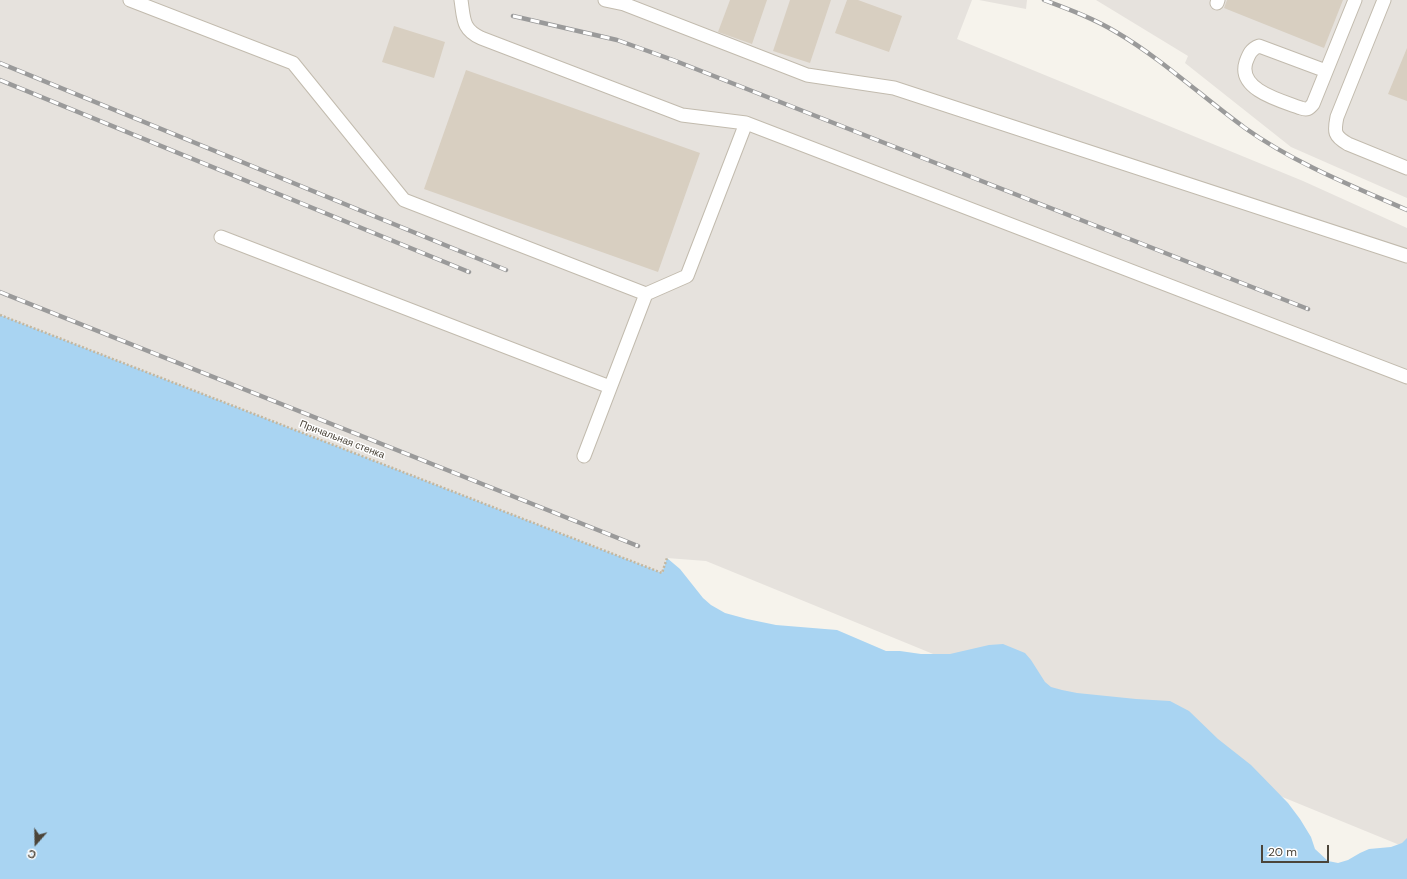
<!DOCTYPE html>
<html>
<head>
<meta charset="utf-8">
<style>
  body { margin:0 }
  #map { position:relative; width:1407px; height:879px; overflow:hidden; background:#f6f3ec; font-family:"DM Sans",sans-serif }
  canvas { display:block }
  .north { position:absolute; left:16px; top:823px; width:40px; height:40px; -webkit-text-stroke:3px #fff; paint-order:stroke; rotate:200deg; font-size:11px; font-weight:700; line-height:16px; text-align:center; color:#4b4439 }
  .north::after { content:''; display:block; margin:auto; width:14px; height:18px; background:#4b4439; clip-path:polygon(50% 0,100% 100%,50% 72%,0 100%) }
  .scale { position:absolute; left:1261px; top:845px; width:68px; height:18px; box-sizing:border-box; border:2px solid #4b4439; border-top:0; padding-left:5px; font-size:12px; line-height:14px; white-space:nowrap; color:#4b4439; -webkit-text-stroke:3px #fff; paint-order:stroke }
</style>
</head>
<body>
<div id="map">
<canvas width="1407" height="879"></canvas>
<div class="north">С</div>
<div class="scale">20 m</div>
</div>
<script>
const ctx = document.querySelector('canvas').getContext('2d');
ctx.lineJoin = 'round';
function fill(path, color) { ctx.fillStyle = color; ctx.fill(path, 'evenodd'); }
function stroke(path, color, width, dash) { ctx.strokeStyle = color; ctx.lineWidth = width; ctx.lineCap = dash ? 'butt' : 'round'; ctx.setLineDash(dash || []); ctx.stroke(path); }
function label(font, color, halo, rows, align = 'center') {
  ctx.font = font + ' "DM Sans",sans-serif'; ctx.lineWidth = 3; ctx.setLineDash([]); ctx.textBaseline = 'middle'; ctx.strokeStyle = halo; ctx.fillStyle = color; for (const [text, x, y, turn = 0] of rows) {
    ctx.save(); ctx.translate(x, y); ctx.rotate((+turn || 0) * Math.PI / 180); ctx.textAlign = isNaN(turn) ? turn : align; if (halo) ctx.strokeText(text, 0, 0); ctx.fillText(text, 0, 0); ctx.restore();
  }
}
fill(new Path2D(`
  M0,0h972l-15,39 346,142 104,47v620l-701,-287 -39,-3 -5,15 -662,-258z
  M979,0h48l-1,9z
  M1096,0h311v198l-116,-51 -106,-84 3,-7z`), '#e6e2dd');
fill(new Path2D(`
  M0,315l662,258 5,-15 13,11 23,29 8,7 14,8 22,6 29,6 61,5 49,21h14l21,3h29l39,-9 14,-1 22,9 6,7 14,22 6,5 11,3 15,3 59,6 34,2 19,10 29,28 33,26 37,38 12,16 11,18 4,12 13,12 10,2 10,-3 12,-7 9,-4 22,-2 11,-4 5,-5v41h-1407z`), '#a9d4f2');
fill(new Path2D(`
  M730,0h37l-15,44 -34,-12z
  M790,0h41l-21,63 -37,-12z
  M847,0h11l44,16 -13,36 -54,-19z
  M1227,0h116l-19,48 -100,-40z
  M394,26l51,16 -11,36 -52,-16z
  M1407,48v53l-19,-7z
  M466,70l234,83 -42,119 -234,-83z`), '#d8cfc1');
const lane = new Path2D(`
  M130,0l163,63 111,137 242,94 -62,162
  M461,0c3,19 1,29 20,38l201,77 64,8
  M605,0l19,4 183,71 87,13 513,168
  M1384,0l-47,117c-3,15 -3,19 11,27l59,24
  M1217,3l1,-3
  M1326,71l-67,-25c-8,3 -10,8 -13,16 -9,28 36,39 55,46 6,2 8,1 12,-4l42,-104
  M221,237l389,150
  M646,294l41,-18 59,-153 661,254`);
stroke(lane, '#c2bbae', 15);
stroke(new Path2D(`
  M0,315l662,258 5,-15`), '#c4b79f', 2.5, [2, 2]);
stroke(lane, '#fff', 13);
const rail = new Path2D(`
  M1044,0c24,9 49,18 72,32 46,27 85,64 129,96 49,35 107,58 162,82
  M513,16l104,24 56,20 635,249
  M0,63l506,207
  M0,80l469,192
  M0,292l638,254`);
stroke(rail, '#9a9a9a', 4.5);
stroke(rail, '#fff', 3, [9]);
label('10px', '#4b4439', '#fff', [
  ["Причальная стенка",342,440,21]
]);
</script>
</body>
</html>
